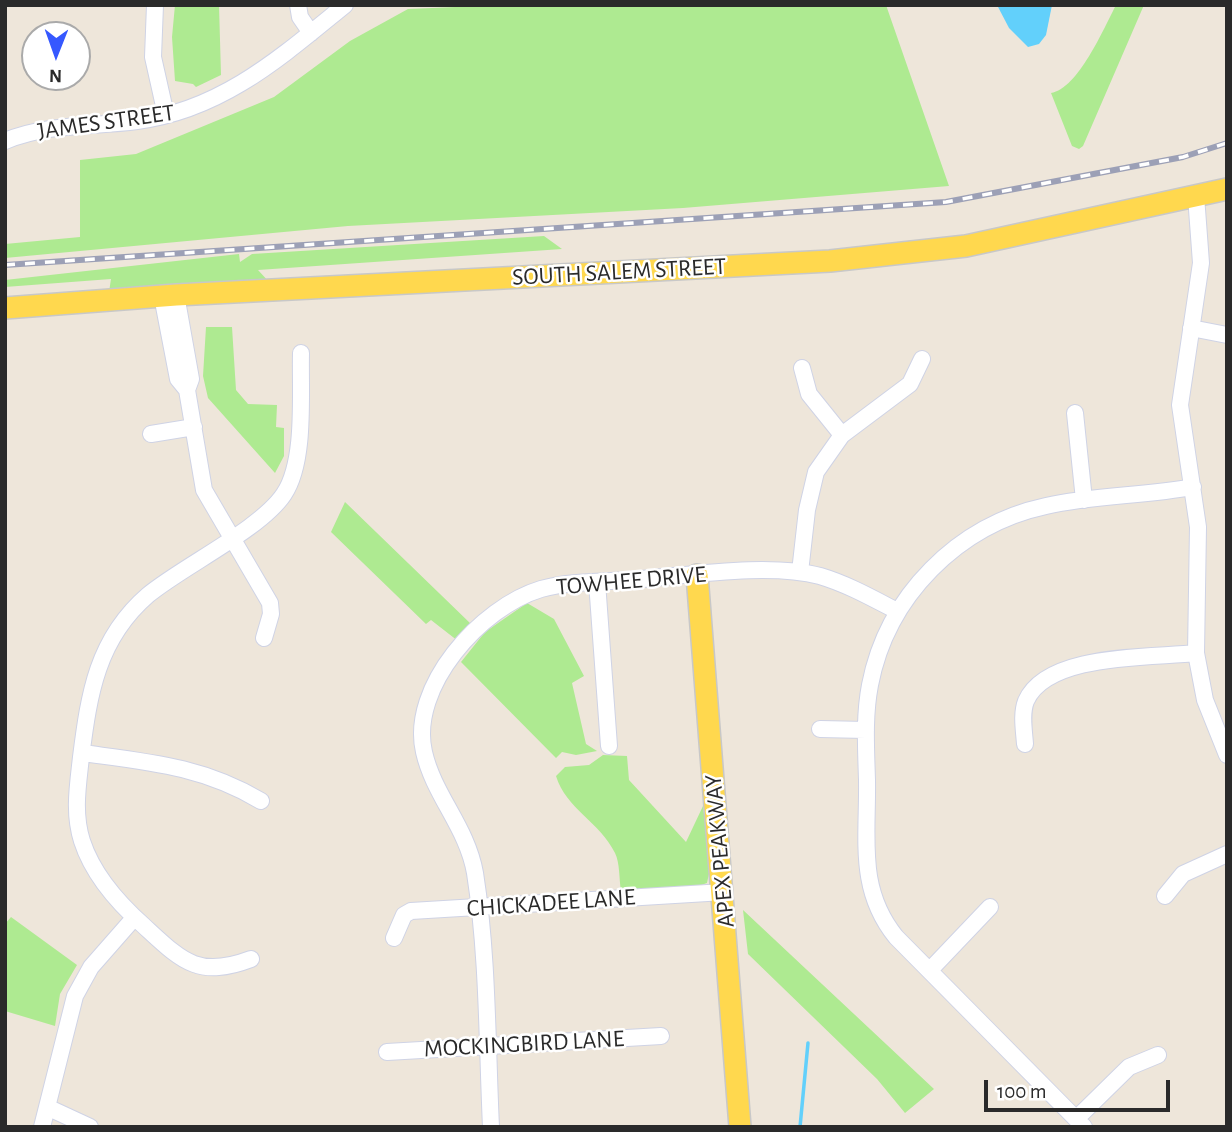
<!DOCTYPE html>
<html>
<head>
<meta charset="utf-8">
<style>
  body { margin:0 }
  #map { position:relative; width:1232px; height:1132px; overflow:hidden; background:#eee6da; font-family:"Alegreya Sans",sans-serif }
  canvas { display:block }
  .frame { position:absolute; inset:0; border:7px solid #2a2a2a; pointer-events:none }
  .north { position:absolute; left:21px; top:21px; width:70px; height:70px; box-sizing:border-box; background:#fff; border:2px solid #aaa; border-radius:50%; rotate:181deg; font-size:19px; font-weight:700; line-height:28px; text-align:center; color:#2a2a2a }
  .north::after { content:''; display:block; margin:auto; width:24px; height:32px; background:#3658ff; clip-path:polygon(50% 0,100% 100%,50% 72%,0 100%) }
  .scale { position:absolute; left:984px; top:1080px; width:186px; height:32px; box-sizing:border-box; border:4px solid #2a2a2a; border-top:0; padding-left:9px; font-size:21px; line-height:24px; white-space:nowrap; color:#2a2a2a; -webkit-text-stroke:5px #fff; paint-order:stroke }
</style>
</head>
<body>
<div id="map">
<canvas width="1232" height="1132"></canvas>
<div class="frame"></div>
<div class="north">N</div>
<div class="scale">100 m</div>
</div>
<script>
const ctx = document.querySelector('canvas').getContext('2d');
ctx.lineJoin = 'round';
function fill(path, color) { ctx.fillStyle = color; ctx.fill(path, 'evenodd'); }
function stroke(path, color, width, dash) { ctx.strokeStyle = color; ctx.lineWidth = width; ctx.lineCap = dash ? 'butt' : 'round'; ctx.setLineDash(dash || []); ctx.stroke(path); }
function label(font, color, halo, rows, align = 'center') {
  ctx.font = font + ' "Alegreya Sans",sans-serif'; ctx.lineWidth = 5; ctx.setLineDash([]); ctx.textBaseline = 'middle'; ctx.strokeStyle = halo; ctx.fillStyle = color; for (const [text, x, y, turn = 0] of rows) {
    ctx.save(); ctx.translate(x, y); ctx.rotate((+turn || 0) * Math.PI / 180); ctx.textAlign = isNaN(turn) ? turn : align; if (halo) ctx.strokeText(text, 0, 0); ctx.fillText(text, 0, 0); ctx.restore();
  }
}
fill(new Path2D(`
  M175,5h44l2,70 -25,12 -3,-3 -18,-3 -3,-44z
  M503,5h383l63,181 -266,22 -335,18 -343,32v-14l75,-7v-77l56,-6 138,-57 76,-56 58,-32z
  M1116,5h28l-61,141 -4,3 -7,-3 -21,-53c27,-4 53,-65 65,-88z
  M544,236l18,13 -304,21 12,13 -161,9 2,-13 -106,8v-7l234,-26 1,8 12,-8z
  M206,327h26l4,63 12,14 29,1 -1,22 8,1v28l-9,17 -67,-75 -5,-22z
  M345,502l126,122 -13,17 -27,-21 -5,4 -95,-92z
  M527,603l27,16 30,57 -12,7 14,61 11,7 -21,4 -14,-3 -6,6 -95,-96 24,-30z
  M603,755l24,1 2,24 57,62 17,-36 8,58 -4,19 -12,4 -74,4c-2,-12 -1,-28 -6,-38 -15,-31 -49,-44 -59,-77l9,-9 24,-2z
  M743,910l191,179 -29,24 -28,-34 -129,-125z
  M11,917l66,48 -17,29 -5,32 -50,-15v-87z`), '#aeea91');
fill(new Path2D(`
  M997,5h55l-6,30 -7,9 -11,3 -19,-19z`), '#62d0fb');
stroke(new Path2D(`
  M800,1127l8,-84`), '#62d0fb', 3.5);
const minor = new Path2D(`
  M155,5l-2,52 13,58
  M298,5l2,12 11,16
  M5,141c44,-18 87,-14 132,-20 85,-11 144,-64 208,-116
  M1196,196l5,67 -21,142 18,122 -2,126 9,47 22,55
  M176,295l15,84 -4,11
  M162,296l16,83 9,11 17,100 66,113 1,11 -7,24
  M1191,328l36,7
  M802,368l7,26 33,41
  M1075,413l9,87
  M151,434l43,-7
  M800,572l7,-62 9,-38 26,-37 68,-51 12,-25
  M597,582l12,164
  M820,729l46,1
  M1025,744c-1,-14 -4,-30 1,-43 21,-48 124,-43 170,-48
  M82,753c66,9 120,13 179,48
  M1165,896l18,-22 44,-20
  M394,938l10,-23 7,-4 313,-19
  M251,959c-53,20 -69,2 -107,-33 -26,-23 -51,-51 -62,-85 -9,-28 -4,-56 -1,-84 8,-63 16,-118 67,-162 35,-29 113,-66 136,-101 22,-33 16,-101 17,-141
  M930,970l60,-63
  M387,1052l274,-16
  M49,1108l41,19
  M1076,1119l53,-52 29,-12
  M42,1127l33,-131 16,-29 43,-49
  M491,1127c-4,-84 -3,-171 -16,-254 -8,-46 -41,-77 -51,-121 -15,-65 57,-145 117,-163 28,-8 60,-7 89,-9 55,-4 138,-18 190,-4 27,8 52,22 77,35
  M1084,1127l-188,-190c-39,-48 -28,-99 -29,-157 -1,-32 -3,-64 3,-95 17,-89 88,-160 176,-179 48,-11 98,-10 147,-19`);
const major = new Path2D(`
  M5,308l171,-13 654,-34 136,-15 261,-57
  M697,575l43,552`);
stroke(minor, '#cfd3e5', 18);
stroke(major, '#c8c8c8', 24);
stroke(minor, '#fff', 16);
stroke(major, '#ffd84e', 21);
const rail = new Path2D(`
  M5,265l941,-63 237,-45 44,-14`);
stroke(rail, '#9ca0b6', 6);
stroke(rail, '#fff', 3.5, [10]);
label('24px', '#2a2a2a', '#fff', [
  ["JAMES STREET",106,122,-8],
  ["SOUTH SALEM STREET",619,272,-3],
  ["TOWHEE DRIVE",631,581,-5],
  ["APEX PEAKWAY",720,851,-95],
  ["CHICKADEE LANE",551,903,-4],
  ["MOCKINGBIRD LANE",524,1044,-3]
]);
</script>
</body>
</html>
